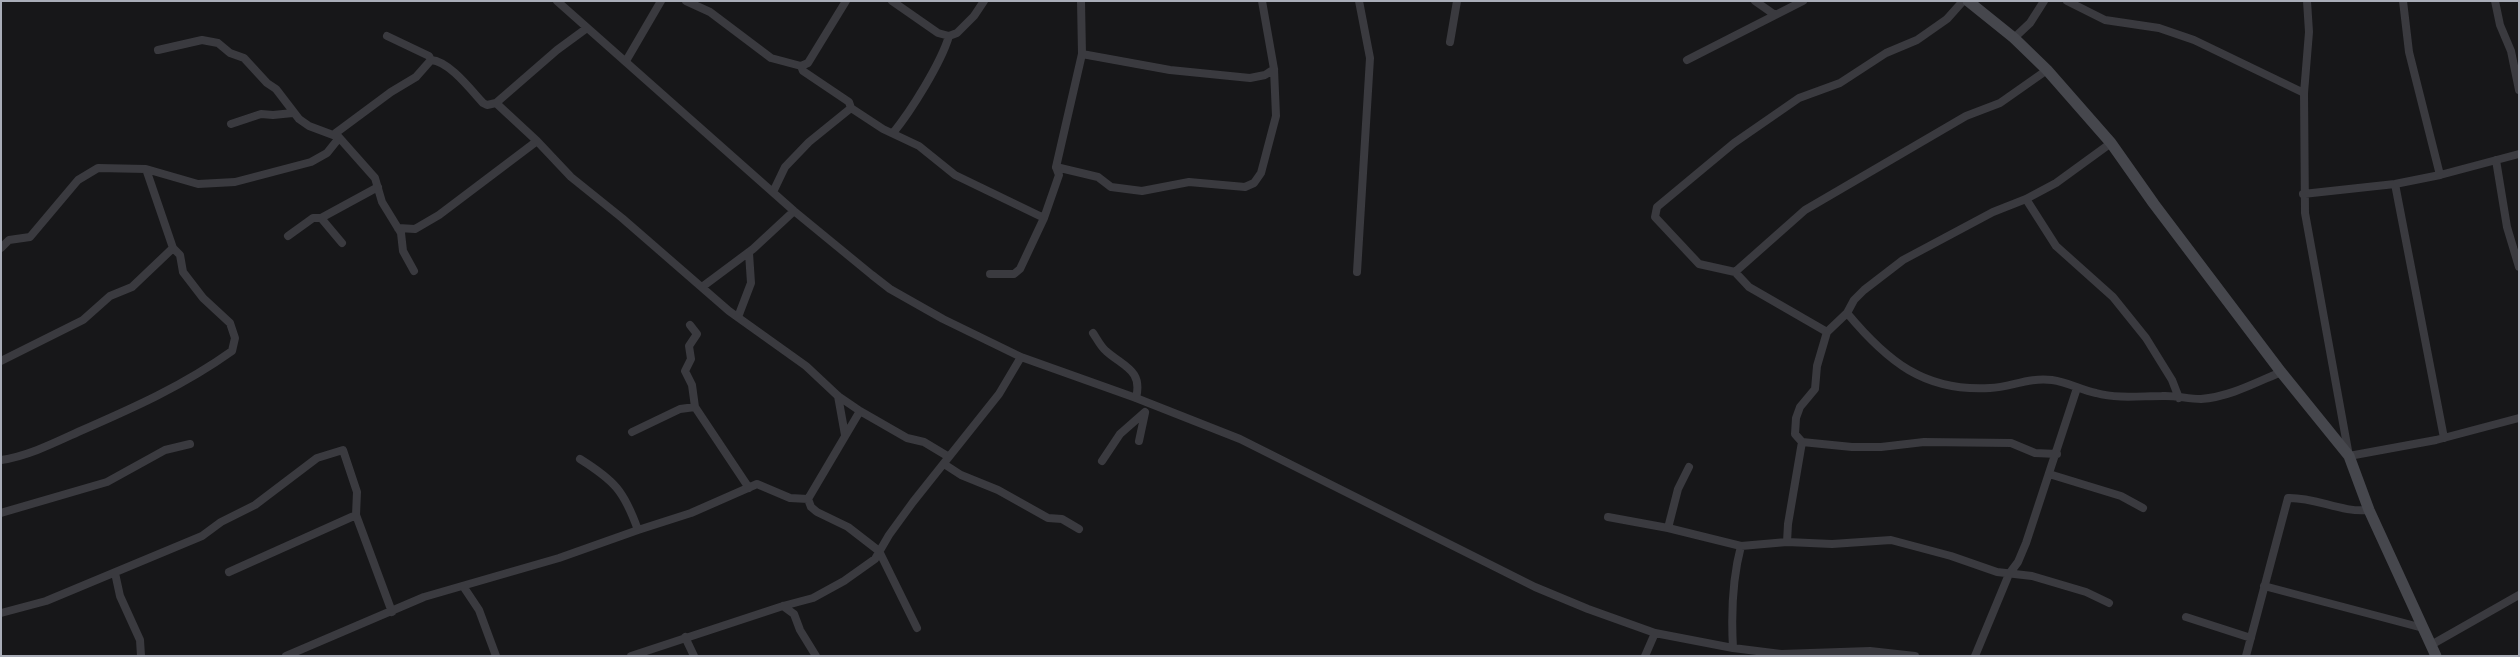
<!DOCTYPE html>
<html>
<head>
<meta charset="utf-8">
<style>
  body { margin:0 }
  #map { position:relative; width:2520px; height:657px; overflow:hidden; background:#171719; font-family:Mulish,sans-serif }
  canvas { display:block }
  .frame { position:absolute; inset:0; border:2px solid #a9adb8; pointer-events:none }
</style>
</head>
<body>
<div id="map">
<canvas width="2520" height="657"></canvas>
<div class="frame"></div>
</div>
<script>
const ctx = document.querySelector('canvas').getContext('2d');
ctx.lineJoin = 'round';
function stroke(path, color, width, dash) { ctx.strokeStyle = color; ctx.lineWidth = width; ctx.lineCap = dash ? 'butt' : 'round'; ctx.setLineDash(dash || []); ctx.stroke(path); }
stroke(new Path2D(`
  M557,1l237,210 78,64 18,14 53,30 78,38 115,41 104,41 295,148 53,22 67,24 78,15 48,6 89,-3 45,5
  M686,1l24,11 61,46 30,8
  M846,1l-38,62 -7,3 2,5 46,31 2,6 32,21 36,17 36,29 89,43
  M892,1l46,32 11,3 8,-3 17,-17 10,-15
  M1755,1l20,14
  M2067,1l38,19 54,8 35,12 110,53
  M2307,1l2,31 -5,61 1,120 44,243 87,-16 83,-22
  M2403,1l6,51 31,123
  M2495,1l5,24 11,26 8,39
  M387,36l42,20 2,4
  M2014,38l16,-15 14,-22
  M1450,42l7,-41
  M158,50l44,-10 16,3 12,10 14,5 23,25 9,6 23,30 10,7 24,9 58,-43 25,-15 15,-17
  M1082,54l88,16 80,8 15,-3 9,-6
  M431,60c18,1 40,30 52,43l4,2 9,-2 61,-53 30,-22
  M1687,60l116,-59
  M626,61l35,-60
  M496,103l41,38 34,36 51,41 107,93 77,55 32,30 22,15
  M231,124l30,-10 12,1 20,-2
  M893,133c18,-22 48,-70 56,-97
  M336,134l39,44 7,24 19,31 2,18 11,20
  M2496,160l11,67 12,40
  M1056,167l42,10 13,10 31,4 47,-9 56,5 9,-4 7,-10 15,-57 -2,-47 -12,-68
  M146,169l52,15 37,-2 76,-20 16,-9 12,-15
  M2395,184l49,254
  M773,192l12,-25 24,-25 42,-34
  M2303,194l92,-10 45,-9 79,-21
  M2026,199l30,47 57,51 33,41 26,42 7,18
  M321,218l57,-31
  M398,228l17,1 24,-14 98,-74
  M288,236l25,-18h8l21,25
  M1,248l8,-8 21,-3 48,-57 20,-12 48,1 27,79 7,7 3,17 20,26 27,25 5,15 -3,13c-49,35 -99,57 -154,81 -24,11 -50,24 -77,28
  M1357,272l13,-214 -11,-57
  M1735,272l70,-62 161,-94 34,-13 47,-33
  M990,274h24l6,-5 24,-51 15,-43 -3,-8 26,-113 -1,-53
  M702,287l51,-38 41,-38
  M1847,313c40,48 77,79 143,75 21,-1 39,-11 62,-8 16,2 29,10 44,13 22,6 44,3 66,3 13,-1 25,3 39,3 28,-2 54,-16 80,-27
  M738,317l13,-34 -2,-30
  M690,325l7,9 -8,12 2,13 -6,12 7,14 3,22
  M1827,332l-78,-45 -14,-15 -36,-8 -44,-47 2,-10 77,-64 65,-45 41,-15 46,-30 31,-13 30,-21 16,-18
  M1093,333c4,6 8,14 13,18 18,16 37,19 30,47
  M1,361l82,-41 27,-24 22,-9 41,-39
  M838,396l7,39
  M632,432l48,-23 15,-2 54,81
  M1139,441l6,-28
  M2057,454l-22,-1 -24,-10 -87,-1 -43,5h-29l-50,-5 -7,-8 1,-16 4,-11 15,-18 2,-23 10,-34 20,-19 7,-13 10,-10 39,-30 90,-48 33,-13 30,-16 55,-40
  M580,459c35,22 44,32 58,71l53,-17 66,-29 33,14 18,1
  M1102,461l18,-27 25,-22
  M944,464l17,11 37,15 50,28 14,1 17,10
  M2049,474l72,22 22,12
  M1,513l106,-31 58,-32 25,-6
  M1608,517l60,11 73,18 46,-4 45,2 59,-4 60,16 46,16 35,4 54,16 23,11
  M1668,528l10,-39 11,-22
  M1787,542l1,-18 14,-82
  M229,572l127,-57 36,97
  M115,573l5,23 20,44 1,16
  M463,586l16,24 17,46
  M2264,586l159,42
  M783,606l11,8 6,16 16,26
  M1,613l45,-12 156,-65 19,-14 34,-17 62,-47 26,-8 14,42 -1,23
  M2186,617l65,21
  M917,628l-38,-77 -31,-24 -31,-15 -6,-5 -3,-8 52,-88 47,27 17,4 25,15
  M685,637l9,19
  M2431,645l88,-50
  M1733,648c-2,-35 -1,-68 8,-102
  M286,656l138,-59 135,-39 79,-28
  M631,656l152,-50 30,-8 31,-17 31,-22 14,-24 24,-33 86,-108 22,-37
  M1645,656l10,-23
  M1975,656l34,-82 9,-12 8,-19 51,-155
  M2246,656l42,-158c28,-1 53,15 81,12`), '#3a3a3f', 8);
stroke(new Path2D(`
  M1968,1l46,37 33,32 64,73 43,61 127,168 68,84 20,54 67,146`), '#46474d', 11);
</script>
</body>
</html>
